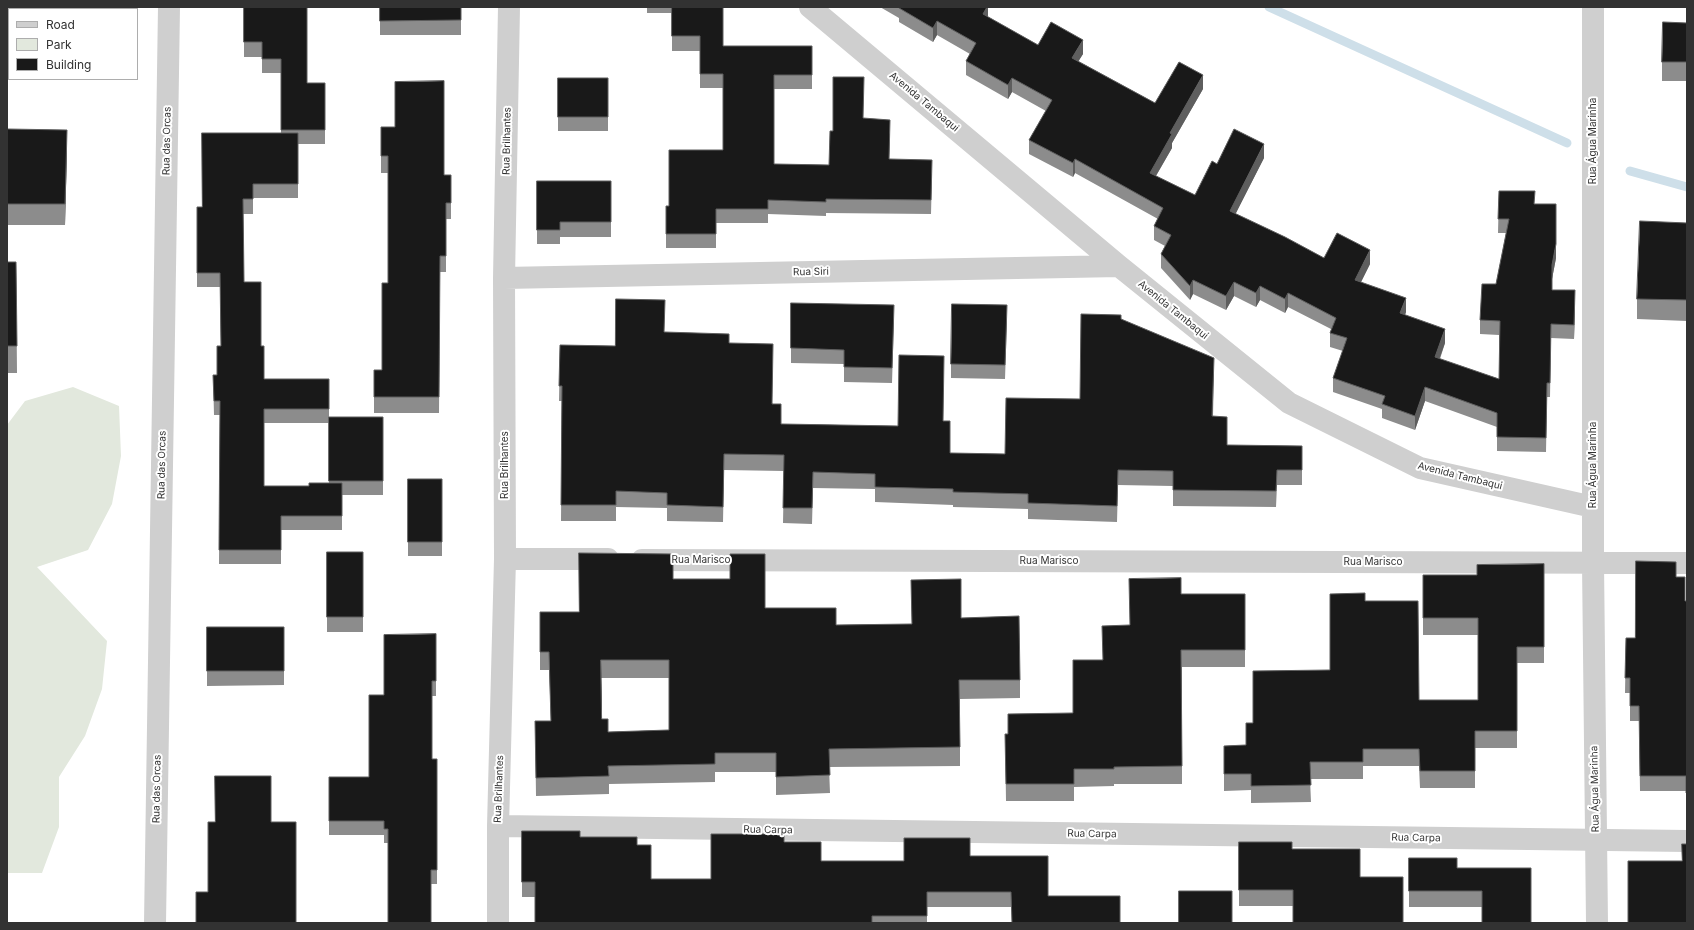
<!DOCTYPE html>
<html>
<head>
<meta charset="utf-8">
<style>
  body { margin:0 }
  #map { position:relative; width:1694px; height:930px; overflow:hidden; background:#fff; font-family:Inter,sans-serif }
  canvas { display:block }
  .frame { position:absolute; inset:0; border:8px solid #323232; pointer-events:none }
  .legend { position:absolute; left:8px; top:8px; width:130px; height:72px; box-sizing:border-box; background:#fff; border:1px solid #adadad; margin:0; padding:5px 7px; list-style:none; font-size:12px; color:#323232 }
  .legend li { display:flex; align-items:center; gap:8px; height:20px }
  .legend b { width:20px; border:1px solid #adadad }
</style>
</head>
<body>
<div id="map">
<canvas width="1694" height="930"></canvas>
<div class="frame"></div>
<ul class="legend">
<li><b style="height:5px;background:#cfcfcf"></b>Road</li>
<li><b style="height:11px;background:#e2e8dd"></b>Park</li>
<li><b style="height:11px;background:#191919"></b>Building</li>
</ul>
</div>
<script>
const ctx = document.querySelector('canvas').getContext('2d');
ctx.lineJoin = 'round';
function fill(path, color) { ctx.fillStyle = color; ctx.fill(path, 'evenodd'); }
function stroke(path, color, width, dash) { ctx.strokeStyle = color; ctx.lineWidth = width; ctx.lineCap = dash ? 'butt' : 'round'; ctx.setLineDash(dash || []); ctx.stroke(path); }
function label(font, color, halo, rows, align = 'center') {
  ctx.font = font + ' Inter,sans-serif'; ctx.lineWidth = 4; ctx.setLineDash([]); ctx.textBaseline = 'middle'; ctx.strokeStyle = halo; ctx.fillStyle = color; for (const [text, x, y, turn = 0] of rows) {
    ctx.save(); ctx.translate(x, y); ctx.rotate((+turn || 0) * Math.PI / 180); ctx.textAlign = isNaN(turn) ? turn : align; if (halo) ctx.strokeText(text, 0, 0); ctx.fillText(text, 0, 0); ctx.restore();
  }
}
fill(new Path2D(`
  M73,387l46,19 2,50 -9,48 -24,46 -51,17 70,74 -5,48 -17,47 -26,41v50l-17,46h-35v-448l18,-24z`), '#e2e8dd');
stroke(new Path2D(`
  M1269,7l298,136
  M1630,171l57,16`), '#cedfe9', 9);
stroke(new Path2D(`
  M810,7l309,259 170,137 131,65 173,39
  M1593,7v556l4,360
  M504,278l615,-12
  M505,559h103
  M642,560l1045,3
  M498,826l1189,15
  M155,923l14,-916
  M498,923v-97l7,-267 -1,-281 5,-271`), '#cfcfcf', 22);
fill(new Path2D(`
  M244,7l63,76h18v61h-27v54h-45v16h-10l1,68 17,64 3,33h65v44h-65v63h45l20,-3v-66h54v78h-41v35h-61v34h-62l1,-149h-6l-1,-40h4l4,-29 -1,-59h-23v-80h5l79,-74v-60h-19v-16h-18z
  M380,7h81v28h-81z
  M647,7h76v39h89v43h-38v75l55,1 4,-34 31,-13 26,16 -1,25 43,15 -1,40 -105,-1v3l-58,-2v9h-52v25h-50v-42h3l54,-56v-62h-23v-37h-28v-38h-25z
  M880,7h108v10l50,28 45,9 -5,7 77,42 48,-14 -31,54v5l-16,28 39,19 22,-31 47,-6 -29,56 89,44 46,6 -9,18 45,30 -1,3 40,28 -5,16 59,20v-44l-19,-1v-14l16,-36 10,-51h-8l1,-42 36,13 21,54 -4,21v11l23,14 -1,35 -23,-1 -1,59h-3l-1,55 -49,-1v-24l-72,-26 -10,29 -33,-12v-9l-49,-17v-14l10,-27 -13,-4v-14l1,-4 -43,-22 -3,6 -25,-13 -4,7 -22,-11 -8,14 -33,-16 -3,6 -29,-32v-14l4,-8 -11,-6v-14l4,-7 -83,-46 -2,4 -44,-23v-14l17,-29 -34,-19 -4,7 -42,-24v-14l4,-7 -33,-19 -4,7 -34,-20v-4z
  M1687,23v58h-25v-19z
  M558,78h50v53h-50z
  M381,127l63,48h7v44h-5v53h-6l-1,141h-65v-43h8l6,-87v-110h-7z
  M7,129l60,22 -2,74h-58z
  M537,181h74v56h-51v7h-23z
  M1687,223v98l-50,-2v-20z
  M7,262h9l1,111h-10z
  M894,319l-2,64 -48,-1v-18l-53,-1v-15z
  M1121,319l93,55 -1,42 14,29 75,1v39h-25l-1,22 -103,-1v-20l-55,-1 -1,37 -89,-3v-10l-75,-2v-2l-78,-3v-13l-62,-1 -1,36 -29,-1 1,-52 -60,-1 -1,52 -56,-1v-13l-51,-1v14h-55l1,-120h-3l1,-56 55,1 49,-14 65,11 44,61 8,20 117,2 46,-5 6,32 55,1 75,-55z
  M1007,320l-2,59 -54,-1v-14z
  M408,479h34v77h-34z
  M327,552h36v80h-36z
  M1544,564v99h-27v85h-42v40h-55l-1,-22h-56v13h-53l1,23 -60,1v-13l-27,1v-45l22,-1v-22h7l77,-53 35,-69 54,99h59v-65h-55v-60h54z
  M1676,577l9,24h2v207h-1v-17h-46l-1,-70h-9v-28h-5l1,-55h9z
  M673,579l92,29 71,17 76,-1 -1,-44 50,38 59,62v18l-60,1v67l-131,1 1,26 -54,2v-23h-61v10l-106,2v10l-73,2 -1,-75h16l-2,-51h-9v-58h39zM601,678h68v52l-61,2 -6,-13z
  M1181,594h64v73h-63v117h-68v2l-40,1v14h-68l-1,-67h3l65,-21v-53h29l28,-35z
  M207,627h77v58l-77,1z
  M436,634v62h-4v63h5v125h-6l-43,-41h-4v-8h-55v-58h40l15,-82z
  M522,831l58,6 57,8 14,34h60l73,-37 37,19h83l66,-5h78l-37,51h-84v16h-392v-26h-13z
  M1239,842l53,7h68l-67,57h-54z
  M1409,858l48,10h74l-49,39h-73z`), '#8c8c8c');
fill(new Path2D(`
  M987,7h1v12l-5,-5z
  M937,21v14l-4,7v-14z
  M1083,40v14l-11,18v-14z
  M1203,75v14l-31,54v5l-22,38v-13l20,-40z
  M1012,78v14l-4,7v-14z
  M67,130v21l-2,74v-21z
  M1264,144v14l-34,67v-14z
  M1075,159v14l-2,4v-14z
  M1556,244v14l-4,21v-14z
  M1370,250v14l-15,30v-14z
  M1193,280v14l-3,6v-14z
  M1234,282v14l-8,14v-14z
  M1260,286v14l-4,7v-14z
  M1575,290v14l-1,35v-14z
  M1288,293v14l-3,6v-14z
  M1406,298v14l-6,15v-14z
  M1445,329v14l-10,28v-14z
  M1425,387v14l-10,29v-14z`), '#5e5e5e');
const building = new Path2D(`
  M244,7h63v76h18v47h-44v-71h-19v-17h-18z
  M380,7h81v13l-81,1z
  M672,7h51v39h89v29h-38v89l55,1 1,-34h3v-54h31l-1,41 27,2 -1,39 43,1 -1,40 -105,-1v3l-58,-2v9h-52v25h-50v-28h3v-56h54v-76h-23v-38h-28z
  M899,7h88l-4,7 55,31 13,-23 32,18 -11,18 83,45 24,-41 24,13 -33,58 2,1 -22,39 45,22 17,-34 5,3 17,-35 30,15 -34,67 55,26 39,21 13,-25 33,17 -15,30 51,18 -6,15 45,16 -10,28 64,22 1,-58 -20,-1 2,-36h14l13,-65h-11l1,-28h36l-1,13h22v40l-4,21v25h23l-1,35 -23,-1 -1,59h-3l-1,55 -49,-1v-24l-72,-26 -10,29 -33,-12 3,-8 -52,-18 14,-40 -17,-5 6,-15 -48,-25 -3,6 -25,-13 -4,7 -22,-11 -8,14 -33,-16 -3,6 -29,-32 10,-19 -17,-9 9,-18 -88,-49 -2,4 -44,-23 23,-40 -40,-22 -4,7 -42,-24 10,-18 -39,-22 -4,7 -34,-20z
  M1663,22l24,1v39h-25z
  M558,78h50v39h-50z
  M444,81v94h7v28h-5v53h-6l-1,141h-65v-27h8v-87h6v-127h-7v-29h14v-45z
  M7,129l60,1 -2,74h-58z
  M202,133h96v51h-45v15h-10l1,83h17v64h3v33h65v30h-65v77h45v-3h33v33h-61v34h-62l1,-149h-6l-1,-26h4v-29h4l-1,-73h-23v-66h5z
  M537,181h74v41h-51v8h-23z
  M1640,221l47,2v77l-50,-1z
  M7,262h9l1,84h-10z
  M616,299l49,1 -1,32 65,2v9l44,1 -1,60h9v20l117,2 1,-71 45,1 -1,65h7v32l55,1 1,-56 74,1 1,-85 40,1v4l93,39 -2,58 15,1v28l75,1v24h-25l-1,21 -103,-1v-19l-55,-1 -1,36 -89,-3v-9l-75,-2v-3l-78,-2v-13l-62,-2 -1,36h-29l1,-53 -60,-1 -1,53 -56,-2v-12l-51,-2v14h-55l1,-119h-3l1,-41 55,1z
  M791,303l103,2 -2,63 -48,-1v-17l-53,-2z
  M952,304l55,1 -2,60 -54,-1z
  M329,417h54v64h-54z
  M408,479h34v63h-34z
  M327,552h36v65h-36z
  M579,553l94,1v25h57v-25h35v54h71v17l76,-1 -1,-44 50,-1v39l58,-2 1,64h-61l1,67 -131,2 1,26 -54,2v-24h-61v11l-107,2 1,10 -73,2 -1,-57h16l-2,-69h-9v-40h39zM601,660h68v70l-61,2v-13h-6z
  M1636,561l40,1v15h9v24h2v192h-1v-17h-46l-1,-70h-9v-28h-5l1,-40h9z
  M1544,564v83h-27v84h-42v40h-55l-1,-22h-56v13h-53l1,23 -60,1v-12h-27v-28l22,-1v-22h7v-52l77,-1v-76l35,-1v8h53l1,99h59v-82h-55v-43h54v-10z
  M1181,578v16h64v56h-64l1,116 -68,1v2h-40v15h-68l-1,-50h3v-20l65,-1v-53h30l-1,-34 28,-1 -1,-46z
  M207,627h77v44h-77z
  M436,634v47h-4v78h5v111h-6v53h-43v-94h-4v-8h-55v-44h40v-82h15v-60z
  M215,776h56v46h25v101h-100v-31h12v-70h7z
  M522,831h58v6h57v8h14v34h60v-45h73v8h37v19h83v-23h66v18h78v40h72v27h-108l-1,-31h-84v24h-55v7h-337v-41h-13z
  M1239,842h53v7h68v28h43v46h-110v-33h-54z
  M1682,844h5v79h-59v-62h54z
  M1409,858h48v10h74v55h-49v-32h-73z
  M1179,891h53v32h-53z`);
fill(building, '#191919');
stroke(building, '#5e5e5e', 1);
label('10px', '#323232', '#fff', [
  ["Avenida Tambaqui",924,102,40],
  ["Rua das Orcas",167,141,-89],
  ["Rua Brilhantes",507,141,-89],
  ["Rua Água Marinha",1593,141,-90],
  ["Rua Siri",811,272,-1],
  ["Avenida Tambaqui",1173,310,39],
  ["Rua das Orcas",162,465,-89],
  ["Rua Brilhantes",505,465,-90],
  ["Rua Água Marinha",1593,465,-90],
  ["Avenida Tambaqui",1460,476,14],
  ["Rua Marisco",701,560],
  ["Rua Marisco",1049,561],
  ["Rua Marisco",1373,562],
  ["Rua das Orcas",157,789,-89],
  ["Rua Brilhantes",499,789,-88],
  ["Rua Água Marinha",1595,789,-91],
  ["Rua Carpa",768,830,1],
  ["Rua Carpa",1092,834,1],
  ["Rua Carpa",1416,838,1]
]);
</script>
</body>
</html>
